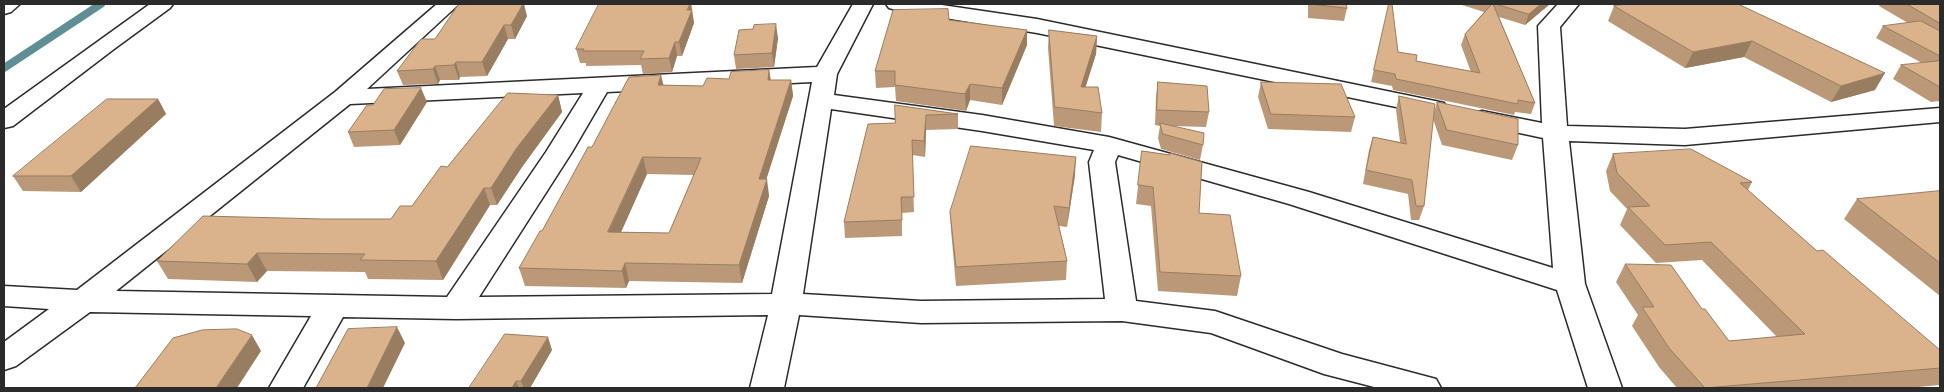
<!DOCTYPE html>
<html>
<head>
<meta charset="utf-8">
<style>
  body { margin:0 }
  #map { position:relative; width:1944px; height:392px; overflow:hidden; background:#fff; font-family:"Indie Flower",sans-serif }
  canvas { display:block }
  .frame { position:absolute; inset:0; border:5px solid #2b2b2b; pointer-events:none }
</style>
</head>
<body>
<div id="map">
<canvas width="1944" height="392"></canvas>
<div class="frame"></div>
</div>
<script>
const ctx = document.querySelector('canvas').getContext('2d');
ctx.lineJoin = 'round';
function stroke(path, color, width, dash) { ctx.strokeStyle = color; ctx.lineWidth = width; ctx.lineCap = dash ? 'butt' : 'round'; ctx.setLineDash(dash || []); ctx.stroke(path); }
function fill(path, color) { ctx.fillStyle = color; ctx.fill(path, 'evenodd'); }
stroke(new Path2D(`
  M4,68l97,-64`), '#5f8f95', 8);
const minor = new Path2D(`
  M4,4h16l-9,8 -7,2z
  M150,4h23l-3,4 -56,41 -101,77 -9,2v-19z
  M437,4h22l-92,85 450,-22 36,-63h20l-36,70 -3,21 148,20 127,22 200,55 244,76 -10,-130 -70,-15 -3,-5 3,-5 9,-2 60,12 -4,-97 20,-22h21l-19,23 7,99 118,3 255,-21v14l-255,23 -116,-4 16,143 37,104h-34l-31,-98 -268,-86 -171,-49 -3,7 21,139 79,10 127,43 94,25 5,9h-63l-54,-14 -113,-41 -89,-12 -201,2 -122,-8 -15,73h-34l18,-73 -312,4 -113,-2 -40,71h-34l42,-72 -221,-4 -74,54 -12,4v-28l45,-33 -45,-3v-20l73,4 258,-198zM812,82l-40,212 -293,3 93,-145 35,-60zM583,93l-37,59 -99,145 -331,-6 234,-187zM831,109l151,22 112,19 -5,12 16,137 -184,2 -118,-7z
  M886,4h49l102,15 398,82 9,2 3,5 -3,5 -9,2 -398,-82 -141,-23 -7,-2z`);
stroke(minor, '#2b2b2b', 3);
fill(minor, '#fff');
fill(new Path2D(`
  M691,4l3,19 -12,33h-5l-5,16 -29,2 -2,-9 -55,1v-3h-6l-4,-14z
  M1308,4h38l1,4 -3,13 -36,-3z
  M1389,4l9,48 18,9 55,11 -10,-27 4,-11 19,-22 -25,-8h91l-25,21 -26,-8 36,86 -4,11 -16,-2 -1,3 -121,-25 -1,-4 -21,-4z
  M1880,4h60v97l-9,1 -38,-23 8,-14 21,-2 -46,-25 7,-12 25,-3 -29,-17z
  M1741,5l134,85 -44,12 -87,-45 -59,11 -77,-47 6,-15z
  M527,16l-12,23h-7l-21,37 -27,1 -1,3h-19l-2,4 -35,1 -6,-14 38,-32z
  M949,20l78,10v15l-25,60 -32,-5 -4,11 -70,-10 -1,-14 -19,1 -1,-17z
  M753,29l25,9 -4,29 -38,2 -2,-14z
  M1049,30l48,6 -1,18 -11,33 17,26 -1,19 -47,-6 -6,-78z
  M769,70l2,10h20l2,16 -27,83 3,17 -27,87 -113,-2 -3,7 -101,-2 -6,-18 23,-37 50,-84 71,-62 40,1 26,-7zM647,174l47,1 -25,58 -48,-1z
  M1158,82l51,30 -3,15 -33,-1 30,19 -3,15 -39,-11 -3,-11 2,-12 -5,-1 1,-28z
  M1261,82l94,35 -4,15 -83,-3 -10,-32z
  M558,95l4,17 -40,55 -25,38h-7l-47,75 -75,-1 -3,-7 -98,-1 -10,11 -89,-3 -11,-18 166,-42h68l21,-13z
  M1399,96l35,17 3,-11 81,43 -6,15 -70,-15 -9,-26 -9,87 -5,14h-8l-3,-26 -45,-10 6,-34 4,-13 27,5 -4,-33z
  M158,99l8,15 -85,78 -58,-1 -10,-15z
  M427,102l-27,43 -46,2 -6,-15 25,-27z
  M895,105l63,9v15l-32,1 -1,27 -13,-2 2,57 -12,1v23l-57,2 -1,-16 51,-99z
  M1142,151l28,4v-2l29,60 42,63 -4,20 -79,-5 -7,-85 -15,-2z
  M1613,154l139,28 -4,8 69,61 123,99v35l-33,3h-230l-18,-21 -27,-41 6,-11 -22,-33 9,-18 77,45 27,32 48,-4 -75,-77 -46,3 -36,-38 7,-16 -17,-18 -4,-20z
  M1075,175l-8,52 -8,-1 8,35 -1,19 -110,6 -5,-56 -1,-18z
  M1940,191v105l-96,-77 13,-20z
  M552,350l-22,38h-61z`), '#bb9978');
fill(new Path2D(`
  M523,4h1l3,12 -12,23 -4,-14z
  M690,4h1l3,19 -12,33 -3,-14z
  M1541,4h9l-25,21 4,-11z
  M776,24l2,14 -4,29 -2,-14z
  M504,25l4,14 -21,37 -5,-14z
  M1027,30v15l-25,60v-17z
  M1097,36l-1,18 -16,51 1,-18z
  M1752,41l-8,16 -59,11 8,-16z
  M675,42l2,14 -5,16 -3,-14z
  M456,62l4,15 -1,3 -5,-15z
  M435,66l5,14 -2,4 -5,-15z
  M769,70l2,16 -3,-6z
  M1885,73l-10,17 -44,12 10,-16z
  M661,75l4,16 -7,-6z
  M791,80l2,16 -32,100 -2,-17z
  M970,84v16l-4,11 -1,-17z
  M421,88l6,14 -27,43 -6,-15z
  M558,95l4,17 -40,55 -25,38 -6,-17 25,-39z
  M158,99l8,15 -85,78 -10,-16z
  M926,115v15l-1,27 -1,-16z
  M643,157l4,17 -34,76 -5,-18z
  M1076,157l-1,18 -8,52 2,-19z
  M767,179l2,17 -27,87 -3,-18z
  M484,188l6,17 -47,75 -7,-19z
  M257,253l10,18 -10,11 -10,-18z
  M625,263l4,18 -3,7 -4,-17z
  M397,327l8,16 -22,45h-16z
  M252,335l9,16 -24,37h-21z
  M548,337l4,13 -22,38h-6l-3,-7z
  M516,381l3,7h-7z`), '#997d61');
const building = new Path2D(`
  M493,4h30l-12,21h-7l-22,37h-26l-2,3 -19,1 -2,3 -36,2 24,-32h14l23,-34z
  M599,4h91l-3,6h5l-13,32h-4l-6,16 -29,1 4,-8h-61l1,-2h-8z
  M1311,4h35l1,4z
  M1389,4h3l6,48 19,3 -1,6 64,12 -15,-39 27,-30h1l42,99 -17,-3v4l-122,-25 -1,-5 -21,-4z
  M1496,4h45l-12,10z
  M1627,4h111l147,69 -44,13 -89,-45 -59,11 -79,-46z
  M1907,4h33v19z
  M948,9l1,11 78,10 -25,58 -32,-4 -5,10 -70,-9v-14h-20l18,-61z
  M1921,21l19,10v25l-57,-30z
  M776,24l-4,29 -38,2 5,-25 14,-1 1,-4z
  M1049,30l48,6 -16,51h17l4,26 -47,-6z
  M1940,61v26l-39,-22z
  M769,70l-1,10h23l-32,99h8l-28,86 -114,-2 -3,8 -103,-3 21,-37h2l46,-84h4l37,-70 32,-2 -3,10 45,1 4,-8 22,1 2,-7zM643,157l58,1 -32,75 -61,-1z
  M1158,82l49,4 2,26 -52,-2z
  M1261,82l80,2 14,33 -84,-3z
  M421,88l-27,42 -46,2 19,-27h6l11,-16z
  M508,93l50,2 -42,54 -25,39h-7l-48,73 -76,-1 5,-6 -108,-1 -10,11 -90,-3 46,-45 120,3h68l9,-13h12l29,-40 6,1z
  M1399,96l36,8 -11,102h-8l-4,-26 -46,-10 7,-33 33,7z
  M107,99h51l-87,77h-58z
  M1437,102l81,17v26l-71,-15z
  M895,105l63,9 -32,1 -2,26 -12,-1 2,57h-13l1,23 -58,2 24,-98 27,-1z
  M1160,123l44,10 -1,12 -40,-11z
  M971,146l105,11 -7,51 -15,-2 13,55 -111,6 -6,-55z
  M1691,149l61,33 -12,1 77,68 6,-1 117,100v18l-235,20 -36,-40 -27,-41h12l-29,-43 46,1 31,44h3l24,32 76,-7 -94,-92 -46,3 -37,-38 22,-1 -33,-33 -4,-19z
  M1142,151l28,4v-2l32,9 -3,51 31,2 11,61 -81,-4 -7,-85 -15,-2z
  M1940,191v72l-83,-64z
  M397,327l-30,61h-51l32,-59z
  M237,329l15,6 -36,53h-81l38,-50 29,-8z
  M505,334l43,3 -27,44h-5l-4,7h-43z`);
fill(building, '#dab28b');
stroke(building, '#997d61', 1);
</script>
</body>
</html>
